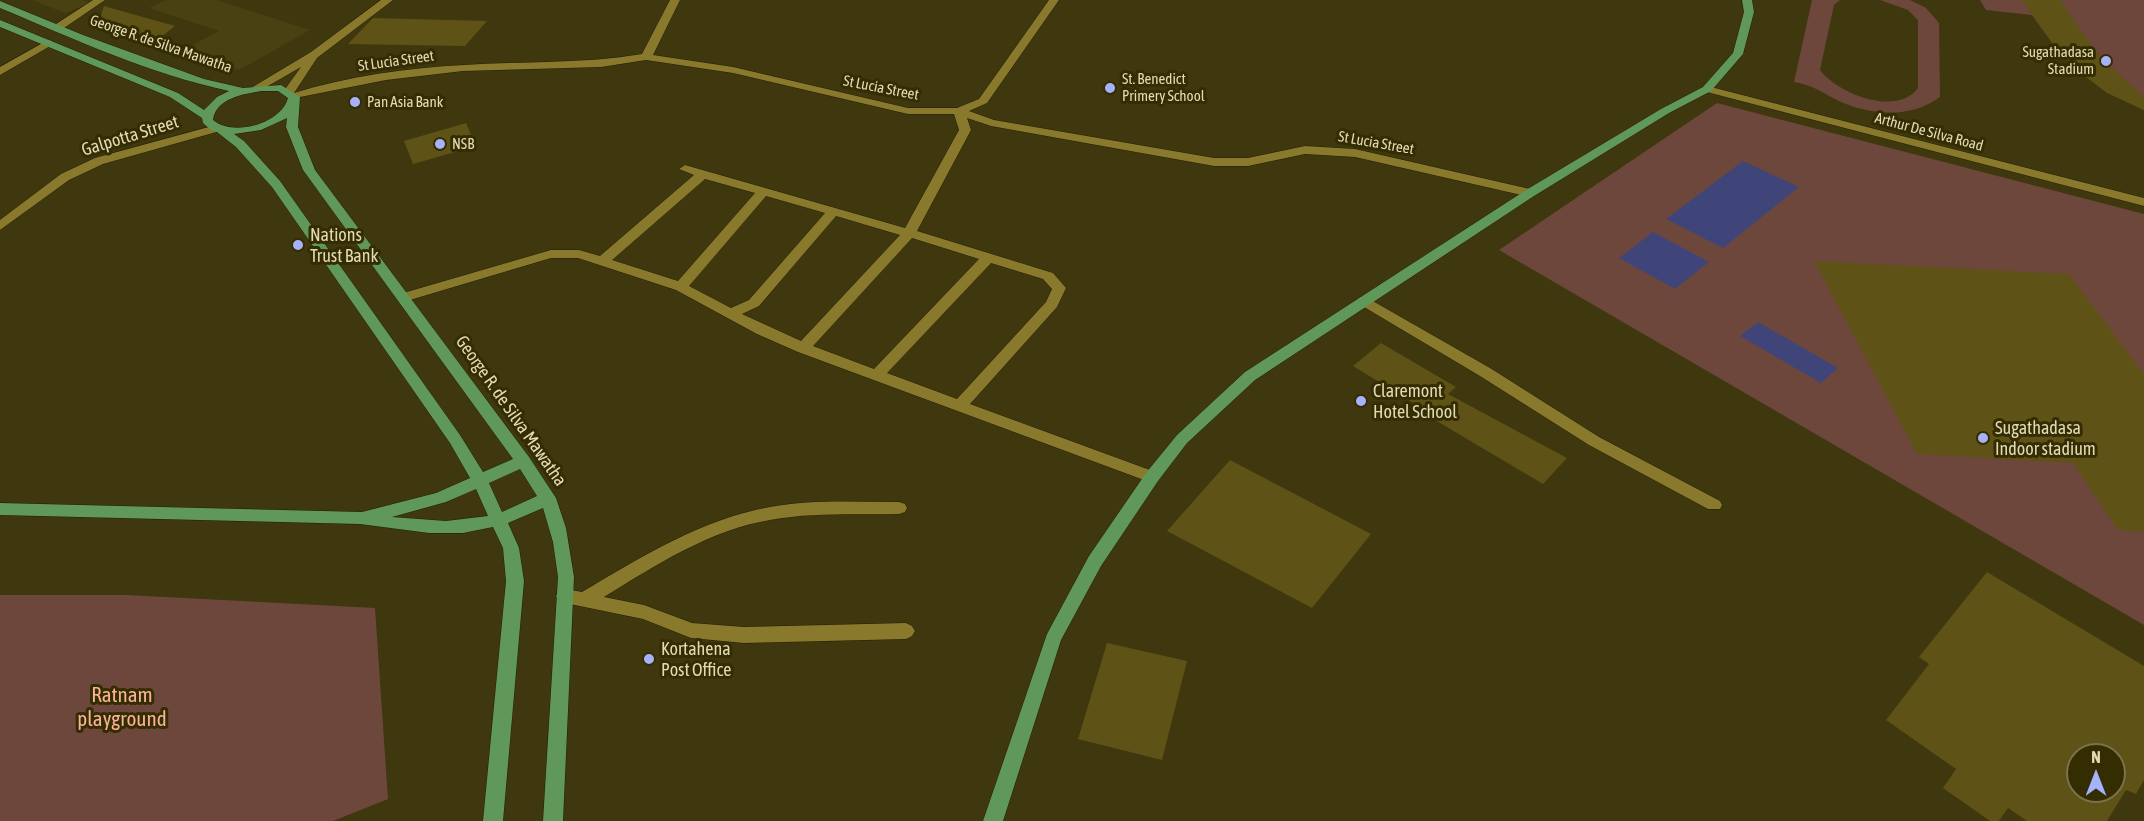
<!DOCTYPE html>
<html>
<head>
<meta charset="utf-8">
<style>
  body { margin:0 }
  #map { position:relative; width:2144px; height:821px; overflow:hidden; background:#3f370e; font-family:"Asap Condensed",sans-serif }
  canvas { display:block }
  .north { position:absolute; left:2066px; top:743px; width:60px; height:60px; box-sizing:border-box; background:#352d02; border:2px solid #7a724a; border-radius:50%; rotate:0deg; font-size:16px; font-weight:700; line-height:24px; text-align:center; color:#e1dab5 }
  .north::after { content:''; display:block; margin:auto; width:21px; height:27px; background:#a7b1fc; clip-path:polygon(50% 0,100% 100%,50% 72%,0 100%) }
</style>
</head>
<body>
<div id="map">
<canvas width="2144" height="821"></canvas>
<div class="north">N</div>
</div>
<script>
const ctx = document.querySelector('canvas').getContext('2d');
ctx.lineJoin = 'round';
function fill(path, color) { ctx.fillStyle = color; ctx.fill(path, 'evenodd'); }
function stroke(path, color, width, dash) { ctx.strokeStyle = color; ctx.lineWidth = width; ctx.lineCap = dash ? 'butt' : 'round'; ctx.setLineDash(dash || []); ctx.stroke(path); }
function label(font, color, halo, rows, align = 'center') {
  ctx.font = font + ' "Asap Condensed",sans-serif'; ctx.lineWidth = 6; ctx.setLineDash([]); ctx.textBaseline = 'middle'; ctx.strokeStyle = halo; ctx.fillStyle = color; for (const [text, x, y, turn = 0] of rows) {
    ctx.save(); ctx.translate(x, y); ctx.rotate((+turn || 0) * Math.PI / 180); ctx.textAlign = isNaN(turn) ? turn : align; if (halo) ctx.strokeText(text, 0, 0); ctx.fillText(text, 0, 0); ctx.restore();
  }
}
fill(new Path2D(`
  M32,0h51l7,3 -25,10z
  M166,0h51l93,30 -71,40 -56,-20 36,-19 -70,-23z`), '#4a4112');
fill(new Path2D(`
  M1812,0h28l-6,5 -14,65c18,24 77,47 98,18v-68l-10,-10 -28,-10h30l16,8 13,15 1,74c-27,20 -63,19 -94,7 -20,-8 -29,-18 -52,-22z
  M1980,0h164v110c-54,-25 -78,-46 -112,-95l-46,-5z
  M1717,103l427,111v411l-645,-375z
  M0,595h127l248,13 13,191 -55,22h-333z`), '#6d473c');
fill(new Path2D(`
  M1743,161l56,26 -76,61 -57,-29z
  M1653,232l56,30 -34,27 -56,-31z
  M1758,322l80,46 -17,15 -81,-47z`), '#404579');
fill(new Path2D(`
  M2022,0h38l41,58 43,39v13l-37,-17 -29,-22 -21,-21z
  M104,6l71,20 -19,15 -57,-20z
  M373,18l114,3 -22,25 -117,-2z
  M466,123l10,23 -63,18 -9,-23z
  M1814,261l255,13 75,100v158l-26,-2 -45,-67 -156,-9z
  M1381,343l75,44 -8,7 119,64 -24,26 -108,-64 3,-2 -85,-52z
  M1230,460l141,74 -59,74 -145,-77z
  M1987,572l157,94v114l-8,14 -10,-4 -19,31h-80l-19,-13 -9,13h-9l-47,-33 13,-19 -70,-49 43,-56 -10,-7zM2078,755h36v36h-36z
  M1107,643l80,18 -25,99 -84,-21z`), '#5e5216');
const minor = new Path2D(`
  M93,0h12l-44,30h-8v-4z
  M381,0h12l-76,58 -23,35c54,-17 114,-25 170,-28 60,-4 119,-1 178,-11l28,-54h10l-27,55 80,12 175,41h49l22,-9 70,-99h10l-72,103 -18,8 25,9 220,38h34l57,-12 50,3 175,40 6,4 -6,4 -175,-40 -50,-3 -57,12h-34l-223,-40 -24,-8 4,12 -54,101 136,42 13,15 -9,19 -87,97 188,69 2,4 -2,4 -6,2 -354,-131 -41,-18 -81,-44 -98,-32h-27l-141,42h-10l-2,-3 2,-3 151,-44h28l21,6 94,-81 -15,-6 6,-4 220,63 54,-98 -5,-16h-46l-175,-41 -87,-13 -45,7 -138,4 -77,9 -96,19v-4l-7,-3 18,-25 -40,23h-8l-2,-2 60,-36zM705,179l50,14 -77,88 -66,-21zM766,196l59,17 -76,87 -18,8 -42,-22zM836,216l64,19 -99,106 -59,-27 17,-8zM912,238l67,21 -105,110 -61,-23zM991,263l52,16 9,10 -6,13 -89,97 -70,-26z
  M48,40l4,1v4l-52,30v-8z
  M1707,86l437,112v8l-441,-115 -2,-2z
  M216,125l6,4 -2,2 -117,33 -34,16 -69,50v-10l61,-46 34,-16z
  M1364,296l126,72 109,69 121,64 2,4 -2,4h-12l-119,-64 -109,-69 -121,-72 -2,-3 2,-3z
  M899,502l6,2 2,4 -2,4 -6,2c-43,1 -86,-2 -129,6 -60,10 -114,45 -166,77l40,8 48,18 52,4 162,-4 6,3 3,5 -3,5 -6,3 -162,4 -53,-5 -48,-19 -78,-16 -6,-2 -3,-5 3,-5 6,-2 17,3c59,-35 120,-73 188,-85 43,-8 86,-5 129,-5z`);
const major = new Path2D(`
  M1742,0h10l2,12 -11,42 -32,37 -42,22 -135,83 -279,184 -68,63 -29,38 -57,85 -40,74 -58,181h-20l64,-187 42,-78 57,-83 31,-38 68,-63 281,-182 135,-81 42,-22 30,-34 11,-41z
  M0,1l83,34 121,44 39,9 38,-3 19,12 -2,30 17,43 214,287 27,41 10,30 8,49 -11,244h-20l15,-244 -5,-35 -10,-34 -35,15 11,25 5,33 -21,240h-20l23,-240 -3,-33 -10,-21 -30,6h-34l-69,-9 -360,-9v-12l362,9 74,-19 34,-15 -20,-35 -178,-256 -36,-40 -19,-15 -6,-2 -8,-7 -1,-5 -32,-21 -170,-70v-7l178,73 26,17 13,-13 12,-6c-79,-17 -155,-52 -229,-83zM262,91h16l10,7c-7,26 -55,39 -75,22 3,-22 30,-26 49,-29zM287,118l-1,9 17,43 210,289 -30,13 -23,-37 -180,-254 -36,-40 -10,-7 27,-4zM520,469l17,27 -35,16 -13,-29zM476,489l12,27 -42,5 -54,-4 54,-15z`);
stroke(minor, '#241f07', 1);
stroke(major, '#241f07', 1);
fill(minor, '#89792c');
fill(major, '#5f9859');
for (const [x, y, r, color] of [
  [2106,61,6,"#a7b1fc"],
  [1110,88,6,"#a7b1fc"],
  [355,102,6,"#a7b1fc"],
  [440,144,6,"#a7b1fc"],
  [298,245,6,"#a7b1fc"],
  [1361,401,6,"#a7b1fc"],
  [1983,438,6,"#a7b1fc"],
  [649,659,6,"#a7b1fc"]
]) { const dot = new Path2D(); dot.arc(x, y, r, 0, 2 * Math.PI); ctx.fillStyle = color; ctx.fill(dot); stroke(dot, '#352d02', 2); }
label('15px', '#e1dab5', '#352d02', [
  ["George R. de Silva Mawatha",161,44,19],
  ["St Lucia Street",396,61,-8],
  ["St Lucia Street",881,88,11],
  ["Arthur De Silva Road",1929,132,15],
  ["St Lucia Street",1376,143,10]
]);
label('15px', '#e1dab5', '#352d02', [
  ["Sugathadasa",2094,52,"right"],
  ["Stadium",2094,69,"right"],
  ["St. Benedict",1122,79],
  ["Primery School",1122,96],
  ["Pan Asia Bank",367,102],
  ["NSB",452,144]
], 'left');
label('18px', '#e1dab5', '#352d02', [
  ["Galpotta Street",130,136,-17],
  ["George R. de Silva Mawatha",511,411,55]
]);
label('18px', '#e1dab5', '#352d02', [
  ["Nations",310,235],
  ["Trust Bank",310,256],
  ["Claremont",1373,391],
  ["Hotel School",1373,412],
  ["Sugathadasa",1995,428],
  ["Indoor stadium",1995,449],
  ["Kortahena",661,649],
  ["Post Office",661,670]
], 'left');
label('21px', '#fcb19a', '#352d02', [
  ["Ratnam",122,695],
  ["playground",122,719]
]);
</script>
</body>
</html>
